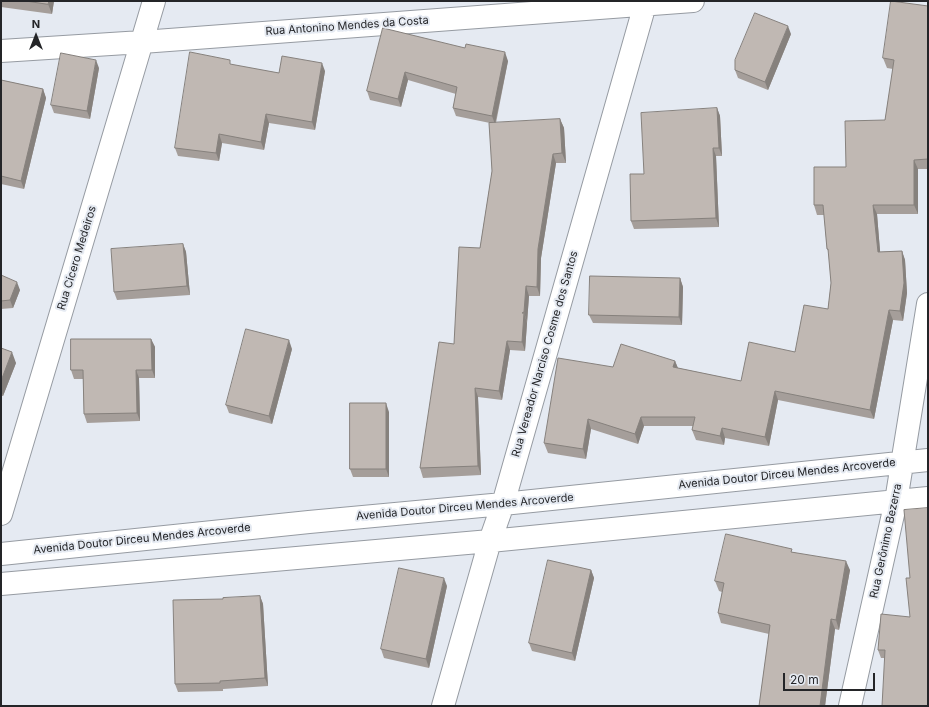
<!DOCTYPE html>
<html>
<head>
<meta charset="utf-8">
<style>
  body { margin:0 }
  #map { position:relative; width:929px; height:707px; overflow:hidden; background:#e5eaf2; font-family:Inter,sans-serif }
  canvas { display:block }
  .frame { position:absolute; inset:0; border:2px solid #242528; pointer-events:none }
  .north { position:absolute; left:16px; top:16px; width:40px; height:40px; -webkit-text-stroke:3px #e5eaf2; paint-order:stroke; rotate:0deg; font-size:11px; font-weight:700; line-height:16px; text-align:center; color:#242528 }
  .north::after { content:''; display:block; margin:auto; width:14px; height:18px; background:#242528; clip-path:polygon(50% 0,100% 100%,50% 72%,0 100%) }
  .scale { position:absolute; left:783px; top:673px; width:92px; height:18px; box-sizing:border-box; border:2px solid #242528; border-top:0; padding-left:5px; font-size:12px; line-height:14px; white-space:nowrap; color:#242528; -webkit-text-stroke:3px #e5eaf2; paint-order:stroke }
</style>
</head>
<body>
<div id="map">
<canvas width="929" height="707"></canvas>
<div class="frame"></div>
<div class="north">N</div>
<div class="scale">20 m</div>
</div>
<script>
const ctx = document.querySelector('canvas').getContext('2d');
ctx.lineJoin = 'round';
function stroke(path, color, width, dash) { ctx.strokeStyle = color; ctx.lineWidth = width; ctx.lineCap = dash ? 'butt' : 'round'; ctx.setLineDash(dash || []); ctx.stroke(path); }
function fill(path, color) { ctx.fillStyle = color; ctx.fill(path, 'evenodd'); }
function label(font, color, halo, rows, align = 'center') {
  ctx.font = font + ' Inter,sans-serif'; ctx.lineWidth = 4; ctx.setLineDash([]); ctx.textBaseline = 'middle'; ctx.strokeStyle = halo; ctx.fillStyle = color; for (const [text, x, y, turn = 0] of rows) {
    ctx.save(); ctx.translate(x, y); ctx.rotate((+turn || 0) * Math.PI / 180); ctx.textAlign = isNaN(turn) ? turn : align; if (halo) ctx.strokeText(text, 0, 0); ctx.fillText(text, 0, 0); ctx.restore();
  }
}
const street = new Path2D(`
  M1,51l141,-9 551,-41
  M1,514l153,-513
  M1,554l308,-32 194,-18 425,-44
  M1,584l489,-43 438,-43
  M443,706l47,-165 13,-37 143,-503
  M850,706l46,-205 32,-197`);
stroke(street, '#969ba2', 24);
stroke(street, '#fff', 22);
fill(new Path2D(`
  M1,1h53l-2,13 -51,-7z
  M928,6v163h-10v45h-41l3,38 22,-1 3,9 2,33 -4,28 -10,-1 -19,99 -96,-19 -9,46 -44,-8 -1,7 -28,-5 -4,-10 1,-4h-49l-6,18 -47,-15 -5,30 -38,-6 -4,-10 69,-76 62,-6 3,7 63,13 54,-29 33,-43 3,-26 -2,-31 -2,-3 -3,-34h-7l-3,-10 71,-85 8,-51 -6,-1 -4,-10z
  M383,28l125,33 -12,62 64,-4 4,9 2,35h-10l-15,95 -1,38h-11l-4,55 -15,-1 -8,50 -24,-3 3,78 -58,3 -3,-10 60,-220 12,-77 -2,-48 -34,-7 -3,-8 3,-14 -48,-14 -7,27 -31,-7 -3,-9z
  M791,34l-23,56 -30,-12 -3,-8z
  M232,65l47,8 46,-2 -10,59 -46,-7 -5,27 -42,-7 -3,18 -41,-5 -3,-8z
  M99,68l-9,51 -36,-6 -3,-8z
  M1,80l42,9 3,9 -22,91 -23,-5z
  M717,108l3,8 2,40h-6l3,71 -85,2 -3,-8 13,-47z
  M183,244l3,8 4,43 -73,5 -3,-8z
  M1,275l19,15 -7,18 -12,1z
  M680,278l3,9 -1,38 -89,-2 -4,-8z
  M151,339l4,8v31h-16l1,43 -53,2 -3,-9 -1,-35h-9l-3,-9z
  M1,348l15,15 -13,33h-2z
  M292,349l-20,75 -43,-11 -3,-8z
  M389,412v65h-36l-3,-8z
  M793,552l57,18 -11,60 -4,-1 -10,77h-66l10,-72 -48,-11 -3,-10 4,-21 -3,-1 -4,-10z
  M591,570l3,8 -19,83 -43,-10 -3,-8z
  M447,586l-18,82 -45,-10 -3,-9z
  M260,596l3,8 5,82 -45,3v2l-45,1 -3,-8 48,-85z
  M910,617l18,89 -44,-48h-3l-3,-8z`), '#a59e9a');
fill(new Path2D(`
  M49,1h5l-2,13 -4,-10z
  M788,26l3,8 -23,56 -3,-8z
  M505,52l3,9 -13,63 -3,-8z
  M96,60l3,8 -9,51 -3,-8z
  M322,63l3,8 -10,59 -3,-8z
  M405,72l3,8 -7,27 -3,-8z
  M43,89l3,9 -22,91 -3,-8z
  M717,108l3,8 2,40 -3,-8z
  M266,114l3,9 -5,27 -3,-8z
  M560,119l4,9 2,35 -4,-10z
  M219,134l3,9 -3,18 -3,-8z
  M713,148l3,8 3,71 -3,-9z
  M553,154l3,9 -15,95 -1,38 -3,-9 1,-38z
  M914,160l4,9v45l-4,-9z
  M873,205l4,9 4,48 -3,-10z
  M183,244l3,8 4,43 -3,-9z
  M902,251l3,9 2,33 -4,28 -3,-10z
  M680,278l3,9 -1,38 -3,-8z
  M17,282l3,8 -7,18 -3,-8z
  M526,286l3,10 -2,26 -3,-10z
  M889,310l4,10 -19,99 -4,-9z
  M524,313l3,10 -2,28 -3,-9z
  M151,339l4,8v31l-3,-8z
  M289,340l3,9 -20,75 -3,-8z
  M507,341l3,9 -8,50 -3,-9z
  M12,352l4,11 -13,33 -2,-5v-10z
  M675,361l4,10 -6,-4z
  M136,370l3,8 1,43 -3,-8z
  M475,388l3,9 3,78 -3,-9z
  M775,391l3,9 -9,46 -4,-9z
  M386,403l3,9v65l-3,-8z
  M641,417l3,9 -6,18 -3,-10z
  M588,419l3,10 -5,30 -3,-10z
  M722,428l3,10 -1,7 -4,-9z
  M846,561l4,9 -11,60 -3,-10z
  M591,570l3,8 -19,83 -3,-8z
  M444,578l3,8 -18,82 -3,-9z
  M260,596l3,8 5,82 -3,-8z
  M831,619l4,10 -10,77h-5z`), '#86817d');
const building = new Path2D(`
  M26,1h23l-1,3z
  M891,1l37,5v153l-14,1v45h-41l5,47 24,-1 2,32 -4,28 -11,-1 -19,100 -95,-19 -10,46 -43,-9 -2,8 -28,-6 3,-13h-54l-6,17 -47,-15 -5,30 -39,-6 14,-85 55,9 8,-23 54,17 -2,6 68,14 8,-39 46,10 9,-47 24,4 3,-26 -3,-34h-1l-4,-44h-9v-38h32l-1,-46 40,-1 9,-60 -11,-2z
  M755,13l33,13 -23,56 -30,-12v-10z
  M383,28l82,20 1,-4 39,8 -13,64 -39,-8 4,-21 -52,-15 -7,27 -31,-8z
  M190,52l40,8v4l49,9 3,-17 40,7 -10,59 -46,-8 -5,28 -42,-8 -3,19 -41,-5z
  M61,53l35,7 -9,51 -36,-6z
  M1,80l42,9 -22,92 -20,-5z
  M717,108l2,40h-6l3,70 -85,3 -1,-47h14l-3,-61z
  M560,119l2,34 -9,1 -15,95 -1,38 -11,-1 -2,26 -2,1h2l-2,29 -15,-1 -8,50 -24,-3 3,78 -58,2 19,-126 15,2 5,-97 21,1 12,-77 -3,-48z
  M183,244l4,42 -73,6 -3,-43z
  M1,275l16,7 -7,18 -9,1z
  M590,276l90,2 -1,39 -90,-2z
  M246,329l43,11 -20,76 -43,-11z
  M71,339h80l1,31h-16l1,43 -53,1 -1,-44h-12z
  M1,348l11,4 -11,29z
  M350,403h36v66h-36z
  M928,508v198h-46l3,-56h-7l3,-36 29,3 -4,-39h4l-6,-68z
  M726,534l66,15 -1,3 55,9 -10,59 -5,-1 -11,87h-61l11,-81 -52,-12 6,-30 -9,-2z
  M548,560l43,10 -19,83 -43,-10z
  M399,568l45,10 -18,81 -45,-10z
  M260,596l5,82 -45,3v2l-45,1 -2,-84 50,-1v-1z`);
fill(building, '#c0b8b3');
stroke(building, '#86817d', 1);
label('11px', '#242528', '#e5eaf2', [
  ["Rua Antonino Mendes da Costa",347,26,-4],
  ["Rua Cícero Medeiros",77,258,-73],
  ["Rua Vereador Narciso Cosme dos Santos",545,354,-74],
  ["Avenida Doutor Dirceu Mendes Arcoverde",787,474,-6],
  ["Avenida Doutor Dirceu Mendes Arcoverde",465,507,-5],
  ["Avenida Doutor Dirceu Mendes Arcoverde",142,539,-6],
  ["Rua Gerônimo Bezerra",886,541,-78]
]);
</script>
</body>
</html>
